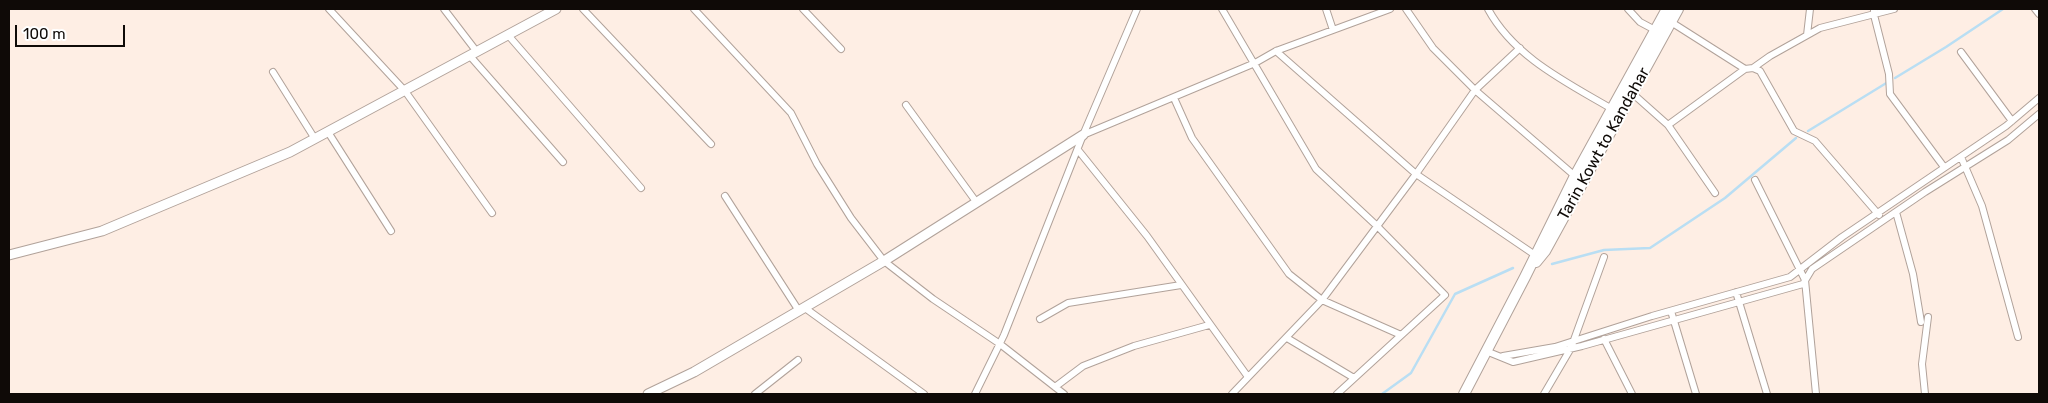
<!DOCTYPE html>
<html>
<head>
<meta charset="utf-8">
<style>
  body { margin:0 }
  #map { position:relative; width:2048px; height:403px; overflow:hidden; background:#feeee4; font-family:Rubik,sans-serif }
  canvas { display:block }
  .frame { position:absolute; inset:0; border:10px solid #0f0a07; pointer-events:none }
  .scale { position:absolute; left:15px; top:25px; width:110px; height:22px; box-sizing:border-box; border:2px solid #0f0a07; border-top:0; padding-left:6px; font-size:15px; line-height:18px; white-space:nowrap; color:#0f0a07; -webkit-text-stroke:4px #fff; paint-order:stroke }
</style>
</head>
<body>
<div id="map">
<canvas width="2048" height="403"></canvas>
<div class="frame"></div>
<div class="scale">100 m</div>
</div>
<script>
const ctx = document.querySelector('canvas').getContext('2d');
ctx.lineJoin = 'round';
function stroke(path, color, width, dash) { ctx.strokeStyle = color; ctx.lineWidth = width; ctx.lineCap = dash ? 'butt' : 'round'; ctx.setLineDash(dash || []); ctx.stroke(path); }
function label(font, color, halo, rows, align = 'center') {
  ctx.font = font + ' Rubik,sans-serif'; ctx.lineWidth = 4; ctx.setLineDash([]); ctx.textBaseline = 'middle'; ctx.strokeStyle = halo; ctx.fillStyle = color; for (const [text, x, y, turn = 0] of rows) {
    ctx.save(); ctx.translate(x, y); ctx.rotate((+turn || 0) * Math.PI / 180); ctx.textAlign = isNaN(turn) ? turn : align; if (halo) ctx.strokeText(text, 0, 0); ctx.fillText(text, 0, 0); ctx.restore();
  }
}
stroke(new Path2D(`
  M1895,78l51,-31 57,-38
  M1808,131l80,-49
  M1552,264l52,-14 46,-2 75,-50 71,-60
  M1382,394l29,-21 44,-79 58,-26`), '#b9def3', 2.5);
const street = new Path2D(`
  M329,9l76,82 87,122
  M444,9l33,43
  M583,9l128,135
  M694,9l97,104 26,51 34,54 33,43 49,38 67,45 64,50
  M803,9l38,40
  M1222,9l94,160 61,57 68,69 -108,99
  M1326,9l7,21
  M1406,9l27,39 42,42 100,86
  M1488,9c26,48 78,73 124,100
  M1628,9l12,13 15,8
  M1874,9v6l15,59 1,20 54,73
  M2035,9l4,5
  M1671,22l74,47 8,-1 7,3 34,60 21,10 64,74
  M508,35l133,153
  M1807,35l3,-26
  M1276,51l140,123 122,83
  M1961,52l51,69
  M470,56l93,106
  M1753,68l17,-12 50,-28 74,-19
  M273,72l42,67
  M1632,93l36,32 47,68
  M1174,98l18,40 97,136 33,26 79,35
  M906,105l71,98
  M1668,125l77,-56
  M328,132l63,99
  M1083,135l172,-72 21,-12 114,-42
  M1078,150l69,86 101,141
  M1961,157l21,49 36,131
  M1755,180l50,100 11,114
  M725,196l74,115
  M1896,212l17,62 8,48
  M1736,292l31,102
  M805,308l119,86
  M1671,311l25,83
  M1040,319l28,-16 113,-18
  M1287,338l67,40
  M1604,339l28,55
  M1486,351l27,11 69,-16 221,-62 9,-15 113,-77 83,-52 31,-26
  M1503,356l52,-9 97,-31 138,-39 52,-40 164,-111 33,-28
  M1055,387l28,-21 51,-20 75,-21
  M755,394l43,-34
  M975,394l29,-59 79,-200 54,-126
  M1232,394l90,-94 94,-126 59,-84 45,-42
  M1544,394l27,-46 33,-91
  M1925,394l-3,-30 6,-47`);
const secondary = new Path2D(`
  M9,255l93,-24 188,-79 266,-143
  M648,394l46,-22 190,-111 199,-126`);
const primary = new Path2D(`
  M1536,262l9,-11 133,-242
  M1464,394l61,-117 50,-101 92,-167`);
stroke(street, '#b1a29a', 8);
stroke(secondary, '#b1a29a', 11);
stroke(primary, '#b1a29a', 12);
stroke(street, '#fff', 6);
stroke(secondary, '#fff', 9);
stroke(primary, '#fff', 10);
label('16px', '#0f0a07', '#fff', [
  ["Tarin Kowt to Kandahar",1604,144,-61]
]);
</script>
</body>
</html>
